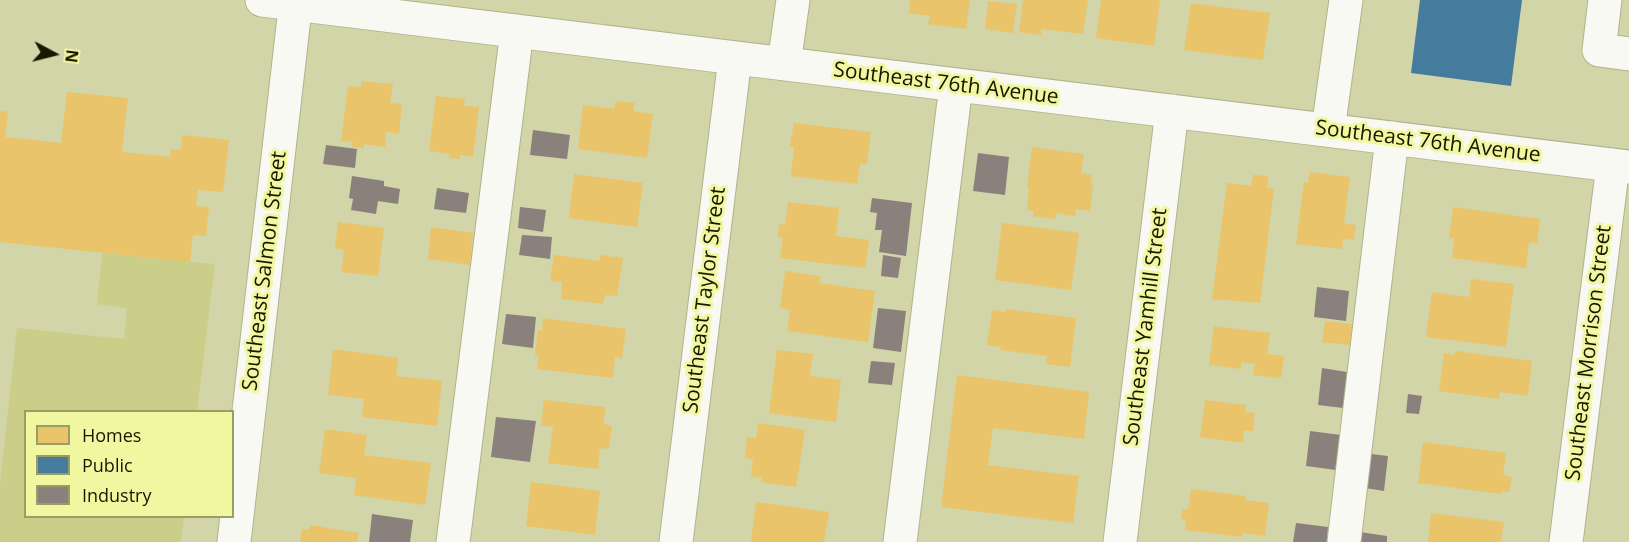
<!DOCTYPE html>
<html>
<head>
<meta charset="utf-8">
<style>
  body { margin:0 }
  #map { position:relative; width:1629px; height:542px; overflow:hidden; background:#d2d5a7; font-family:"Open Sans",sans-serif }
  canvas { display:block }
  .legend { position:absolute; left:24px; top:410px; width:210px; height:108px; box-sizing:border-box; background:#f1f7a0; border:2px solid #9a9e60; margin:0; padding:8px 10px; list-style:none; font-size:18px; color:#171800 }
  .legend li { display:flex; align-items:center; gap:12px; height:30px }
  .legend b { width:30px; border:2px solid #9a9e60 }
  .north { position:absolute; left:24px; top:24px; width:60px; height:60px; -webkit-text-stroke:4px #f1f7a0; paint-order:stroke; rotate:97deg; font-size:16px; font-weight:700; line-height:24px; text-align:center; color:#171800 }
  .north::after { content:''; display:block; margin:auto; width:21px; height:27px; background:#171800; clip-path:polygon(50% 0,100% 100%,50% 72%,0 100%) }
</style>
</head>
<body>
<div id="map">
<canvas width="1629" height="542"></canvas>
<ul class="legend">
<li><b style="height:16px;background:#e9c46a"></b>Homes</li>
<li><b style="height:16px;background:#457b9d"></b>Public</li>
<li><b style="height:16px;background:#8a817c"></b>Industry</li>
</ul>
<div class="north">N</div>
</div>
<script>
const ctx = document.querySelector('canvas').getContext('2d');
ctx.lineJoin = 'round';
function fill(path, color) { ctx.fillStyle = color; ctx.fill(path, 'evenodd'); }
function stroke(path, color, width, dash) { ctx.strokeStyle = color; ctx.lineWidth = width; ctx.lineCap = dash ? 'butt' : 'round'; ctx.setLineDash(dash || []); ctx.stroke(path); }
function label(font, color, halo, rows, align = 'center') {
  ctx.font = font + ' "Open Sans",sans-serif'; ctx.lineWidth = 6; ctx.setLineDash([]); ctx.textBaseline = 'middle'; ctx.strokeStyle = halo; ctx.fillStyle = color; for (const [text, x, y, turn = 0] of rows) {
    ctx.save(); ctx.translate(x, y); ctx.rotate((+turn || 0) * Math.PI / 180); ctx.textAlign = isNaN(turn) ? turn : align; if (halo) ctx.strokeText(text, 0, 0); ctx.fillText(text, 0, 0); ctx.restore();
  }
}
fill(new Path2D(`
  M102,253l113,11 -18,147 -171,1v104l158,1 -3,25h-181v-58l17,-156 107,11 3,-31 -30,-4z`), '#cace88');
fill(new Path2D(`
  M910,0h60l-4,29 -38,-5 2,-8 -21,-3z
  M1023,0h65l-5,34 -42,-5v6l-22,-3z
  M1101,0h59l-6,46 -58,-8z
  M988,1l29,3 -4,29 -28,-4z
  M1191,3l79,10 -7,47 -79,-10z
  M361,81l32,3 -3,19 12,1 -3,30 -13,-2 -1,15 -21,-3v4l-12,-1 1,-5 -12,-1 7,-55 13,1z
  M67,92l61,6 -6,54 48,5 1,-8 10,1 1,-15 47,5 -6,52 -25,-2 -2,16 13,1 -3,29 -13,-1 -3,27 -190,-20v-131l8,1 -3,25 56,6z
  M436,96l29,3 -1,7 15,1 -6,50 -13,-2v4l-11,-1v-4l-20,-3z
  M616,101l19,2 -2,8 20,3 -6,44 -69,-9 5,-44 31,4z
  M794,123l77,9 -4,32 -7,-1 -3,21 -66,-8 3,-29 -4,-1z
  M1032,147l52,7 -3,19 11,2 -2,10h3l-3,26 -14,-2 -1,7 -19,-3 -1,6 -22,-3 1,-5 -7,-1 2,-23 -2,-1z
  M1310,172l40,5 -6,47 12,1 -2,15 -11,-1 -1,10 -46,-5 8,-62 4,1z
  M574,174l69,9 -6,44 -68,-9z
  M1253,175l15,1 -1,12 7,1 -14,114 -48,-4 15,-116 24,3z
  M788,202l51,6 -3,28 33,4 -4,28 -85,-10 3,-21h-5l1,-13 6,1z
  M1453,207l87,12 -3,24 -8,-1 -3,26 -74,-10 2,-20h-5z
  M338,222l46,6 -6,48 -37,-4 3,-22 -9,-2z
  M1002,223l77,10 -8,57 -76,-10z
  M431,227l42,6 -3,32 -42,-6z
  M554,255l46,6v-6l23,3 -6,38 -12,-1 -2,9 -42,-5 1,-17 -12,-1z
  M785,271l35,5 -1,7 56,8 -7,51 -81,-11 3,-21 -10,-2z
  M1471,279l43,5 -8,63 -80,-10 6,-45 37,5z
  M1006,309l70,9 -6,49 -24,-3 1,-8 -47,-6 1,-3 -14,-2 5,-35 14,2z
  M543,318l83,11 -4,29 -7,-1 -2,21 -76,-9 2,-13h-4l3,-26 4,1z
  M1325,321l35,4 -2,21 -36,-4z
  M1214,326l56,7 -3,21 17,2 -3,22 -28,-3 2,-11 -14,-2v7l-32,-4z
  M333,349l65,9 -2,18 46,5 -5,45 -75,-9 2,-18 -36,-4z
  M777,350l36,4 -3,22 31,4 -5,42 -67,-9z
  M1456,351l76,10 -4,35 -28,-4 -1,7 -60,-8 5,-38 10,2z
  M957,375l132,17 -5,47 -91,-11 -5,37 91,11 -6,47 -132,-16z
  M544,400l62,7 -3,17 9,2 -3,23 -9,-1 -2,21 -50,-6 5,-36 -12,-2z
  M1205,400l41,5 -1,7 10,1 -2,18h-9l-1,12 -43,-6z
  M758,423l47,7 -9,57 -35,-5 1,-4 -11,-2 2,-17 -8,-1 2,-21 9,1z
  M325,429l42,6 -3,20 67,8 -6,42 -71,-10 2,-17 -37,-5z
  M1423,442l83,11 -3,22 9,2 -3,15h-8v2l-83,-11z
  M531,482l69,9 -5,44 -69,-9z
  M1191,489l55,7 -1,4 24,3 -4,33 -23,-3v4l-57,-7 1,-11h-5l2,-10h5z
  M756,502l73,10 -5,30h-73z
  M1431,513l73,9 -3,20h-73z
  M310,525l49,8 -2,9h-57l2,-13 7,1z`), '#e9c46a');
fill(new Path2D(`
  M1420,0h102l-11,86 -100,-13z`), '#457b9d');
fill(new Path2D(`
  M533,130l37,5 -3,24 -37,-4z
  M326,145l31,4 -2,19 -32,-4z
  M978,153l31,4 -4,38 -32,-4z
  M352,176l32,5v5l16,3 -2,15 -20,-3 -2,13 -25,-4 2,-11 -4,-1z
  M437,188l32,5 -3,20 -32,-4z
  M872,198l40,5 -6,53 -27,-4 3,-22h-7l2,-17 -7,-1z
  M520,207l26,3 -3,22 -25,-4z
  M522,235l30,2 -2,22 -31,-4z
  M883,255l18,3 -3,20 -17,-2z
  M1317,287l32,4 -3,30 -32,-4z
  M878,308l28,3 -5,41 -28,-4z
  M506,314l30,3 -3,31 -31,-4z
  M871,361l24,2 -3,22 -24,-2z
  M1322,368l25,4 -4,36 -25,-3z
  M1408,394l14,2 -3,18 -13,-1z
  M496,417l40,4 -6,41 -39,-5z
  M1310,431l31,4 -5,35 -30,-4z
  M1363,453l25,3 -4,35 -25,-4z
  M372,514l41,6 -3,22h-41z
  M1296,523l32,4 -1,15h-34z
  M1353,531l34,5v6h-36z`), '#8a817c');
const minor = new Path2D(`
  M262,0l1367,167
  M1605,0l-6,50 30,4
  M784,64l9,-64
  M1328,130l18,-130
  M234,542l62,-542
  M453,542l64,-511
  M676,542l59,-484
  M900,542l56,-457
  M1120,542l52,-431
  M1344,542l48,-404
  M1566,542l47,-377`);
stroke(minor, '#b1b38e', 35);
stroke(minor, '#f8f9f2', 33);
label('21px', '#171800', '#f1f7a0', [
  ["Southeast 76th Avenue",946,84,7],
  ["Southeast 76th Avenue",1428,142,7],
  ["Southeast Salmon Street",265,271,-83],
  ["Southeast Taylor Street",705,300,-83],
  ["Southeast Yamhill Street",1146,327,-83],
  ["Southeast Morrison Street",1589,353,-83]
]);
</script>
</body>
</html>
